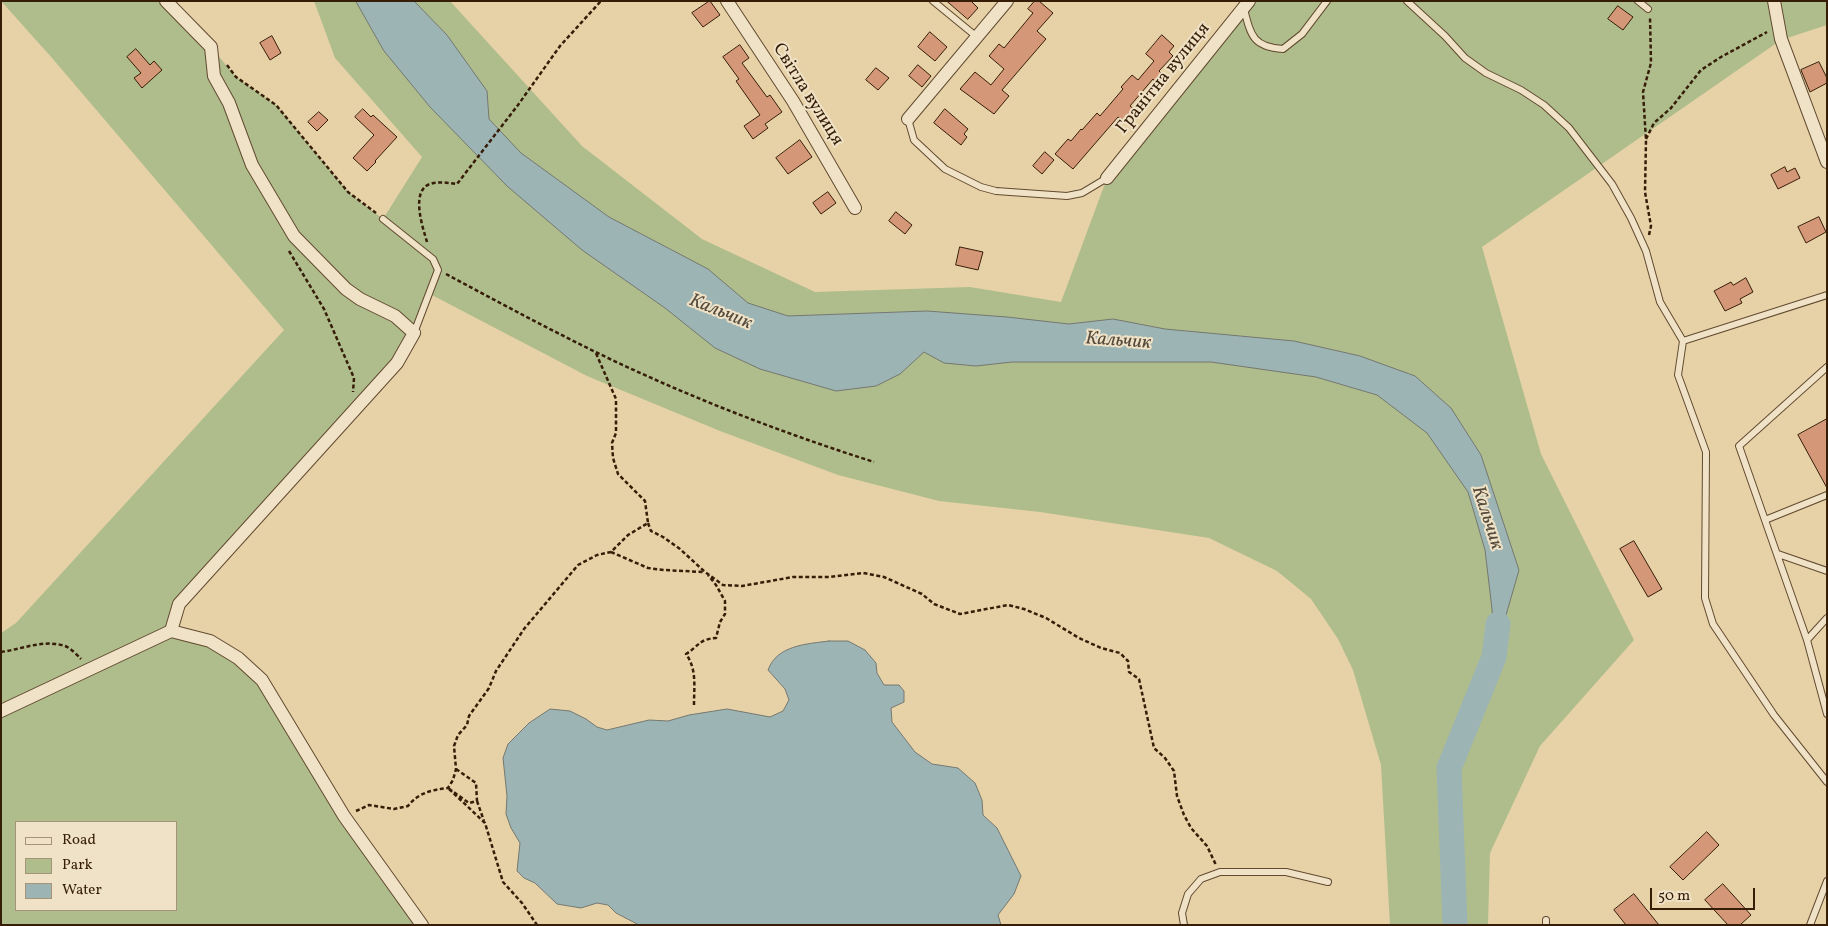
<!DOCTYPE html>
<html>
<head>
<meta charset="utf-8">
<style>
  body { margin:0 }
  #map { position:relative; width:1828px; height:926px; overflow:hidden; background:#e7d2a8; font-family:Vollkorn,serif }
  canvas { display:block }
  .frame { position:absolute; inset:0; border:2px solid #361d08; pointer-events:none }
  .legend { position:absolute; left:15px; top:821px; width:162px; height:90px; box-sizing:border-box; background:#efe2c6; border:1px solid #a5937a; margin:0; padding:6px 9px; list-style:none; font-size:15px; color:#361d08 }
  .legend li { display:flex; align-items:center; gap:10px; height:25px }
  .legend b { width:25px; border:1px solid #a5937a }
  .scale { position:absolute; left:1650px; top:888px; width:105px; height:22px; box-sizing:border-box; border:2px solid #361d08; border-top:0; padding-left:6px; font-size:15px; line-height:18px; white-space:nowrap; color:#361d08; -webkit-text-stroke:4px #efe2c6; paint-order:stroke }
</style>
</head>
<body>
<div id="map">
<canvas width="1828" height="926"></canvas>
<div class="frame"></div>
<ul class="legend">
<li><b style="height:6px;background:#efe2c6"></b>Road</li>
<li><b style="height:14px;background:#afbd8c"></b>Park</li>
<li><b style="height:14px;background:#9db4b5"></b>Water</li>
</ul>
<div class="scale">50 m</div>
</div>
<script>
const ctx = document.querySelector('canvas').getContext('2d');
ctx.lineJoin = 'round';
function fill(path, color) { ctx.fillStyle = color; ctx.fill(path, 'evenodd'); }
function stroke(path, color, width, dash) { ctx.strokeStyle = color; ctx.lineWidth = width; ctx.lineCap = dash ? 'butt' : 'round'; ctx.setLineDash(dash || []); ctx.stroke(path); }
function label(font, color, halo, rows, align = 'center') {
  ctx.font = font + ' Vollkorn,serif'; ctx.lineWidth = 4; ctx.setLineDash([]); ctx.textBaseline = 'middle'; ctx.strokeStyle = halo; ctx.fillStyle = color; for (const [text, x, y, turn = 0] of rows) {
    ctx.save(); ctx.translate(x, y); ctx.rotate((+turn || 0) * Math.PI / 180); ctx.textAlign = isNaN(turn) ? turn : align; if (halo) ctx.strokeText(text, 0, 0); ctx.fillText(text, 0, 0); ctx.restore();
  }
}
fill(new Path2D(`
  M1,1h165l45,46 25,30 40,28 72,87 35,27 39,-62 -87,-99 -21,-57h136l132,145 120,93 113,53 155,-5 91,15 46,-124 142,-177h578v24l-46,15 -299,207 59,207 93,186 -94,106 -50,107 -2,72h-98l-9,-160 -28,-95 -15,-31 -27,-40 -34,-28 -68,-33 -169,-26 -101,-11 -101,-26 -118,-44 -133,-55 -157,-82 -33,69 -218,240 -8,28 39,10 52,39 160,245h-421v-214l6,-3 -6,-8v-67l15,-10 268,-293 -232,-272zM16,822h160v88h-160z`), '#afbd8c');
const water = new Path2D(`
  M356,1h58l33,34 40,56 2,28 32,34 88,64 99,52 40,34 40,13 139,-5 80,6 62,7 44,-5 52,10 129,12 66,15 55,20 36,32 30,47 38,115 -25,87 -2,-48 -7,-59 -17,-58 -41,-59 -50,-38 -61,-18 -105,-15h-199l-36,4 -32,-3 -20,-11 -24,22 -24,12 -40,5 -76,-22 -45,-21 -50,-40 -83,-58 -75,-64 -77,-79 -46,-56z
  M829,641h19l17,9 11,13 1,10 7,12h15l5,6v11l-13,6 1,14 23,30 17,12 26,4 17,15 7,17 1,15 14,13 24,48 -7,18 -16,21 3,10h-362l-23,-12 -8,-8 -11,-2 -16,5 -24,-4 -22,-21 -11,-5 -7,-7 3,-28 -9,-15 -5,-14 1,-18 -4,-38 5,-14 21,-21 21,-14 20,2 16,8 11,8 10,3 42,-10 19,1 21,-6 38,-6 43,8 13,-6 6,-11 -4,-11 -17,-19c9,-25 39,-26 61,-29z`);
fill(water, '#9db4b5');
stroke(water, '#747870', 1);
stroke(new Path2D(`
  M1455,925l-6,-157 45,-111 4,-33`), '#9db4b5', 25);
const building = new Path2D(`
  M710,1l10,14 -17,12 -11,-14z
  M947,1h24l7,7 -10,11z
  M1035,1h4l14,12 -16,18 9,8 -44,51 7,6 -15,18 -34,-25 15,-17 16,13 13,-16 -15,-13 10,-12 5,4 29,-35 -5,-4z
  M1618,6l15,11 -10,13 -15,-11z
  M930,32l17,15 -12,14 -17,-14z
  M1162,35l12,11 -5,6 4,4 -14,15 3,3 -7,8 -2,-3 -23,27 4,3 -10,12 -6,-4 -45,52 -18,-15 13,-15 3,2 10,-12 1,1 15,-17 3,3 23,-27 -2,-2 11,-12 6,5 16,-19 -8,-7z
  M272,36l9,17 -11,7 -10,-17z
  M740,45l9,13 -7,5 25,34 3,-2 12,17 -17,12 3,4 -15,11 -9,-13 16,-11 -24,-34 3,-2 -16,-22z
  M136,49l14,16 4,-4 8,9 -20,18 -8,-10 7,-5 -14,-16z
  M1819,62l8,16v5l-17,9 -9,-22z
  M918,65l13,11 -9,11 -13,-11z
  M876,68l13,10 -11,12 -12,-10z
  M363,109l8,8 2,-2 24,22 -22,24 1,1 -9,9 -14,-13 21,-23 -19,-18z
  M945,109l23,20 -4,5 3,3 -6,8 -27,-22z
  M319,112l9,8 -11,11 -9,-9z
  M800,140l12,17 -24,17 -12,-16z
  M1045,152l9,8 -12,14 -9,-8z
  M1785,167l2,5 8,-4 5,10 -22,11 -7,-14z
  M828,192l8,11 -15,11 -8,-11z
  M896,212l16,13 -7,9 -16,-13z
  M1819,217l7,15 -20,11 -8,-16z
  M960,247l23,5 -5,18 -22,-5z
  M1746,278l7,14 -13,7 2,4 -17,8 -11,-20 17,-9 2,3z
  M1827,419v69l-29,-53z
  M1634,541l28,48 -14,8 -28,-48z
  M1707,832l12,13 -36,35 -13,-13z
  M1723,884l28,31 -11,10h-12l-23,-25z
  M1634,894l25,31h-33l-12,-15z`);
fill(building, '#d49777');
stroke(building, '#361d08', 1);
const lane = new Path2D(`
  M933,1l44,36
  M1407,1l38,35 20,22 21,15 35,17 23,15 25,23 43,56 19,34 15,33 14,51 23,39 -5,34 28,77 -1,146 8,26 61,91 53,67
  M1638,1l10,8
  M1244,9c7,27 9,38 39,40l19,-15 25,-33
  M908,119l6,21 31,29 36,18 15,4 71,5 15,-3 25,-15
  M383,219l50,40 5,11 -24,63
  M1683,341l144,-46
  M1827,367l-88,79 68,194 20,74
  M1765,520l62,-25
  M1778,554l49,17
  M1807,640l20,-22
  M1546,920v5
  M1184,925l-2,-12 6,-19 13,-15 19,-7h66l42,10
  M1810,925l17,-44`);
const street = new Path2D(`
  M166,1l45,46 3,29 15,27 23,62 42,71 52,53 14,10 35,17 19,17 -17,30 -218,241 -8,27
  M727,1l66,100 62,107
  M1774,1l7,38 46,123
  M908,119l99,-118
  M1107,178l142,-177
  M1,711l170,-80 39,10 28,17 24,22 82,136 78,109`);
stroke(lane, '#624a30', 8);
stroke(street, '#624a30', 14);
stroke(new Path2D(`
  M227,65l9,12 40,28 72,87 28,21
  M1646,139l8,-16 17,-15 30,-38 20,-13 46,-25
  M1649,235l2,-9 -6,-34 1,-52 -3,-48 8,-29 -1,-46
  M427,242c-4,-14 -17,-51 3,-58 8,-3 18,-1 27,0l61,-79 42,-59 41,-45
  M289,251l35,58 30,69 -1,14
  M446,274c54,29 108,58 162,84 86,41 175,75 266,104
  M648,523l3,8 12,6 17,12 25,23 18,13 19,1 51,-9h36l34,-4 21,4 38,17 12,10 26,10 48,-9 16,4 22,9 33,20 22,10 19,5 8,8 1,11 10,7 15,69 11,10 9,13 3,25 7,19 7,13 16,18 9,19
  M611,552l37,16 16,2 39,2
  M1,652c22,-3 43,-13 64,-6 6,2 12,9 16,13
  M694,705c0,-18 3,-36 -8,-51 13,-8 13,-15 30,-16l4,-16 5,-8v-13l-9,-16 -8,-10
  M456,769l20,14 1,18 -8,2 -21,-15 37,35 18,59 19,21 15,22
  M477,801l7,20
  M356,811l13,-6 25,4 14,-3c10,-13 23,-16 40,-18l5,-8 3,-11 -2,-23 4,-11 9,-10 2,-9 20,-28 7,-17 28,-42 54,-64 19,-10 14,-3 17,-17 20,-12 -3,-22 -27,-27 -5,-16 -1,-15 4,-10v-34l-21,-48`), '#361d08', 2.5, [4, 2.5]);
stroke(lane, '#efe2c6', 6);
stroke(street, '#efe2c6', 12);
label('18px', '#361d08', '#efe2c6', [
  ["Гранітна вулиця",1164,79,-51],
  ["Світла вулиця",807,95,58]
]);
label('italic 19px', '#554a3c', '#efe2c6', [
  ["Кальчик",720,313,22],
  ["Кальчик",1118,342,4],
  ["Кальчик",1486,518,72]
]);
</script>
</body>
</html>
